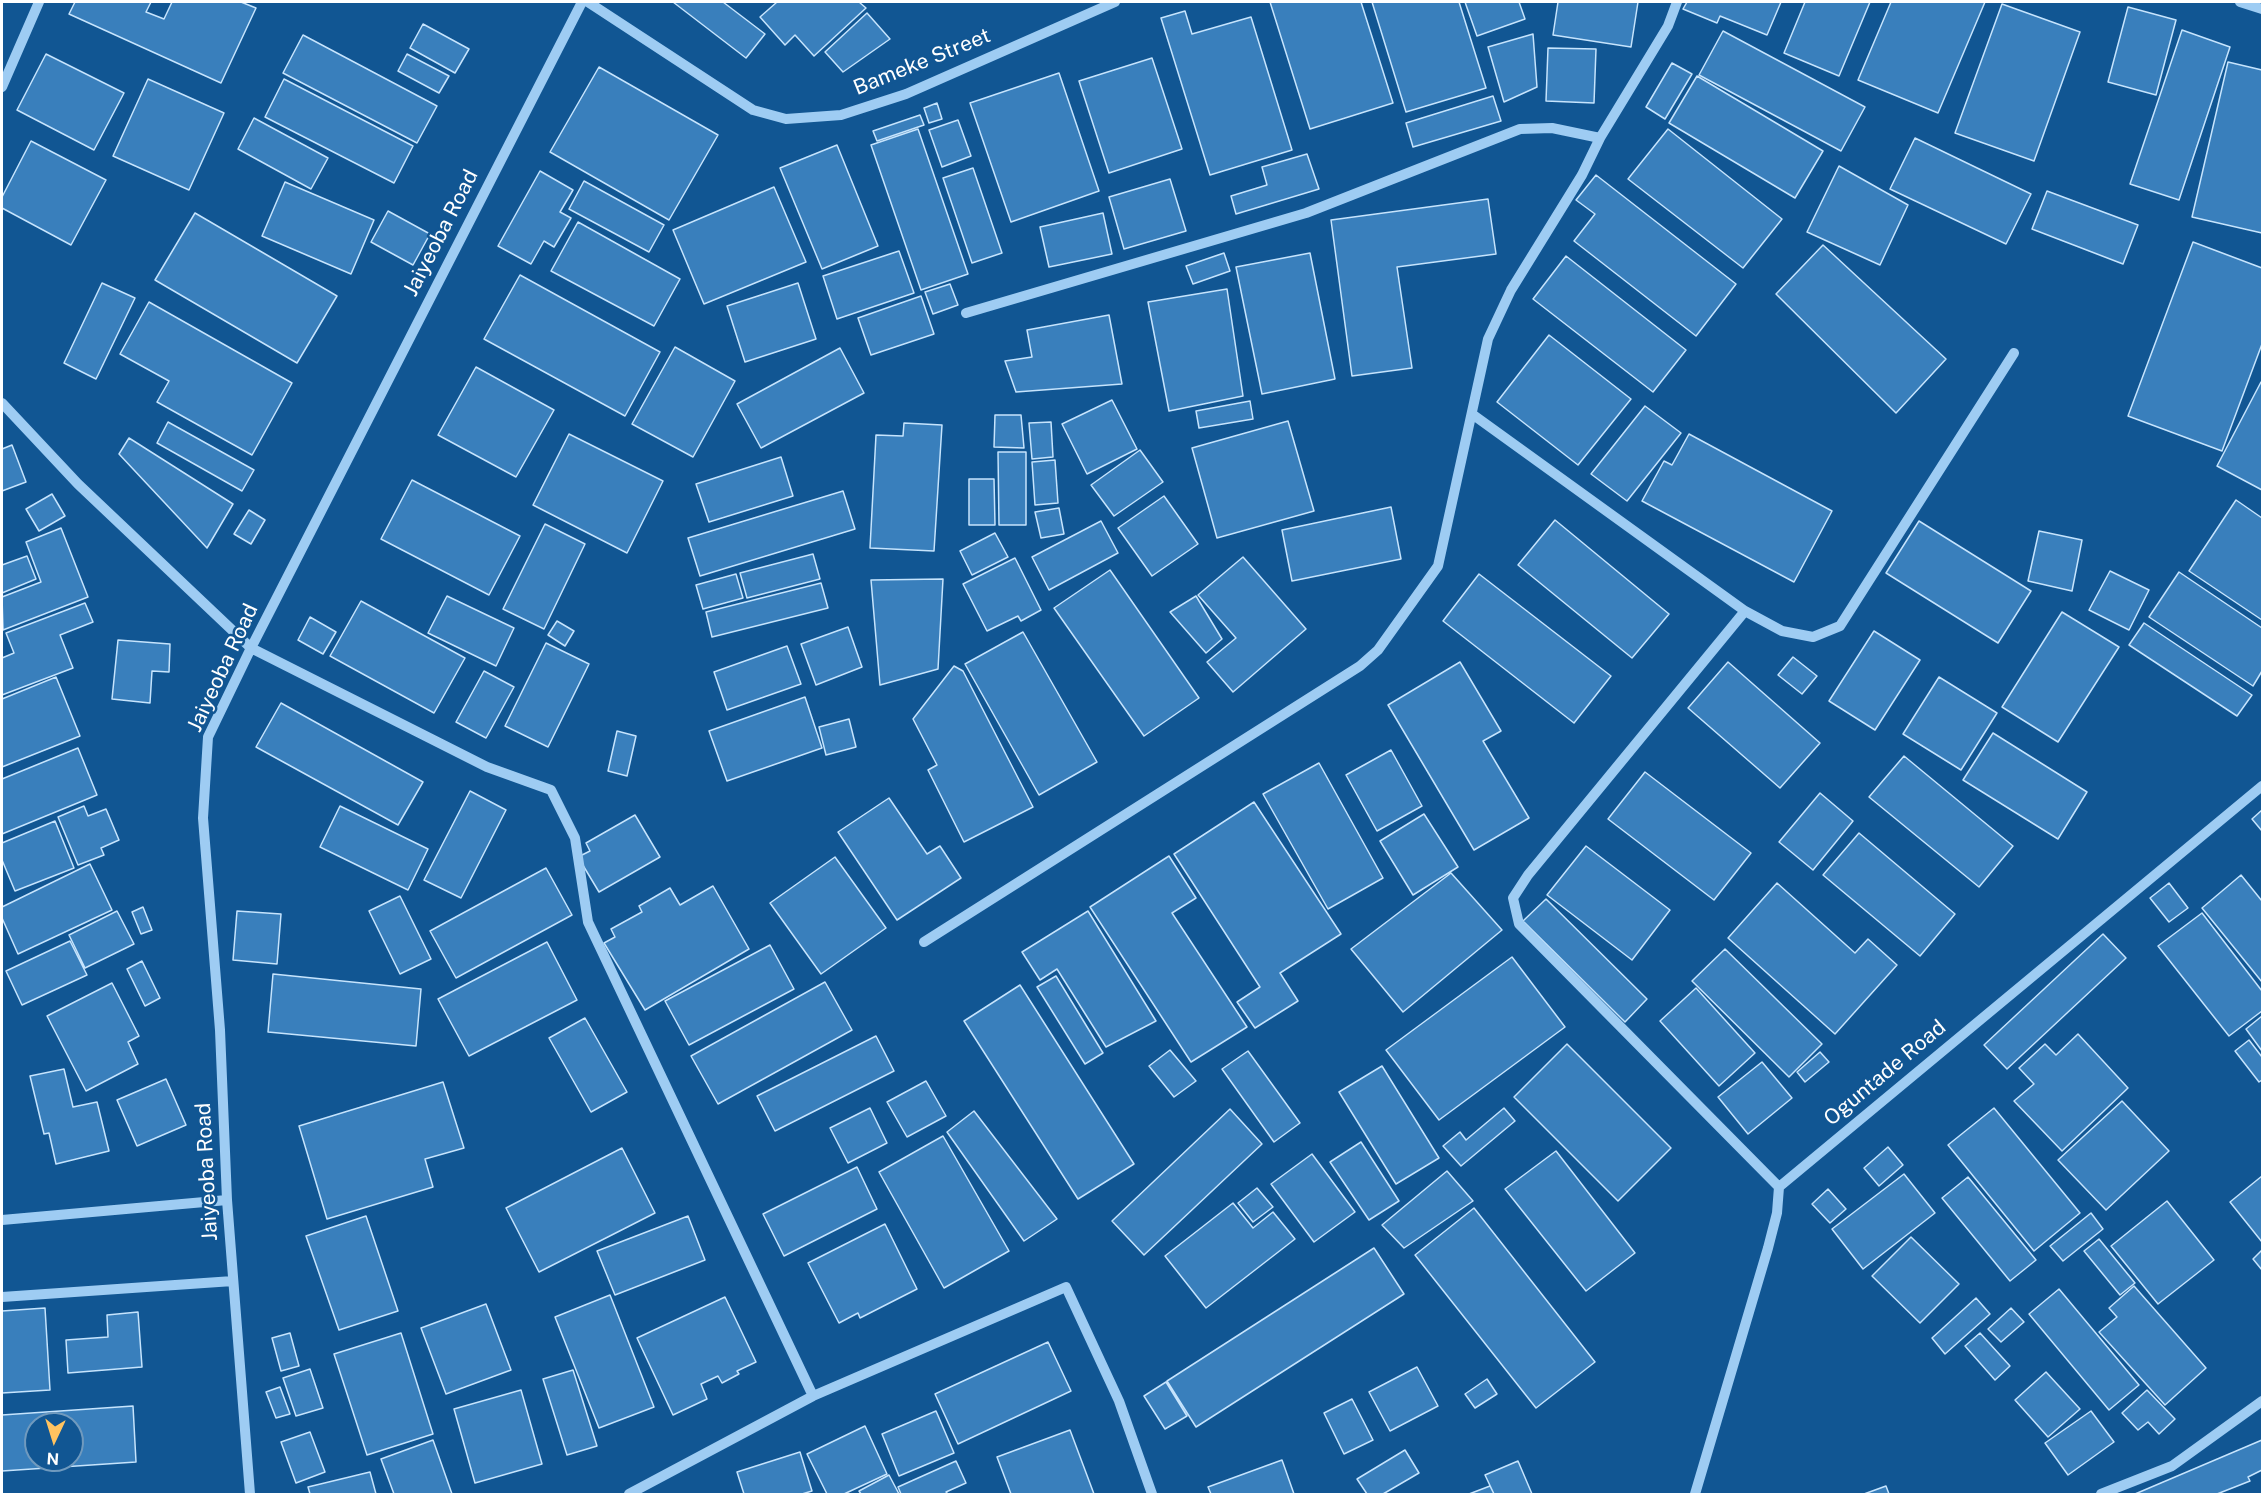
<!DOCTYPE html>
<html>
<head>
<meta charset="utf-8">
<style>
  body { margin:0 }
  #map { position:relative; width:2264px; height:1496px; overflow:hidden; background:#115693; font-family:"Public Sans",sans-serif }
  canvas { display:block }
  .frame { position:absolute; inset:0; border:3px solid #fff; pointer-events:none }
  .north { position:absolute; left:24px; top:1412px; width:60px; height:60px; box-sizing:border-box; background:#115693; border:2px solid #709abe; border-radius:50%; rotate:184deg; font-size:16px; font-weight:700; line-height:24px; text-align:center; color:#fff }
  .north::after { content:''; display:block; margin:auto; width:21px; height:27px; background:#ffc360; clip-path:polygon(50% 0,100% 100%,50% 72%,0 100%) }
</style>
</head>
<body>
<div id="map">
<canvas width="2264" height="1496"></canvas>
<div class="frame"></div>
<div class="north">N</div>
</div>
<script>
const ctx = document.querySelector('canvas').getContext('2d');
ctx.lineJoin = 'round';
function fill(path, color) { ctx.fillStyle = color; ctx.fill(path, 'evenodd'); }
function stroke(path, color, width, dash) { ctx.strokeStyle = color; ctx.lineWidth = width; ctx.lineCap = dash ? 'butt' : 'round'; ctx.setLineDash(dash || []); ctx.stroke(path); }
function label(font, color, halo, rows, align = 'center') {
  ctx.font = font + ' "Public Sans",sans-serif'; ctx.lineWidth = 5; ctx.setLineDash([]); ctx.textBaseline = 'middle'; ctx.strokeStyle = halo; ctx.fillStyle = color; for (const [text, x, y, turn = 0] of rows) {
    ctx.save(); ctx.translate(x, y); ctx.rotate((+turn || 0) * Math.PI / 180); ctx.textAlign = isNaN(turn) ? turn : align; if (halo) ctx.strokeText(text, 0, 0); ctx.fillText(text, 0, 0); ctx.restore();
  }
}
const building = new Path2D(`
  M75,2h76l-5,10 18,7 8,-17h69l15,6 -35,75 -152,-69z
  M673,2h50l42,32 -19,24z
  M777,2h82l7,6 -52,48 -19,-21 -10,10 -25,-28z
  M1270,2h91l32,101 -83,26z
  M1372,2h87l27,86 -80,24z
  M1465,2h54l6,17 -48,17z
  M1558,2h80l-7,45 -78,-12z
  M1687,2h94l-14,33 -47,-19 -3,7 -34,-14z
  M1805,2h65l-31,74 -55,-23z
  M1891,2h94l-47,111 -80,-33z
  M2002,4l78,28 -46,129 -79,-28z
  M2128,7l48,13 -20,75 -48,-13z
  M1185,11l7,23 59,-17 41,133 -82,25 -49,-157z
  M867,13l23,26 -47,33 -18,-20z
  M423,24l46,25 -14,24 -45,-25z
  M2182,30l48,17 -51,153 -49,-16z
  M1723,31l142,76 -24,44 -142,-76z
  M1533,34l4,53 -33,15 -16,-55z
  M303,35l134,71 -20,37 -134,-70z
  M1548,48l48,1 -2,54 -48,-2z
  M46,54l78,39 -30,57 -77,-40z
  M407,54l42,22 -10,17 -41,-22z
  M1152,58l30,91 -73,24 -30,-92z
  M2228,62l34,8v163l-70,-16z
  M1672,63l20,11 -27,45 -19,-12z
  M599,67l119,68 -49,85 -119,-68z
  M1059,73l40,118 -88,31 -41,-119z
  M1697,76l126,75 -28,47 -126,-75z
  M148,79l76,34 -35,77 -76,-34z
  M284,79l129,67 -19,37 -129,-66z
  M1493,96l8,25 -88,26 -7,-24z
  M937,103l5,16 -13,4 -5,-15z
  M920,115l4,10 -47,16 -4,-10z
  M254,118l74,40 -17,31 -73,-40z
  M958,120l13,36 -29,11 -13,-37z
  M918,129l50,145 -47,16 -50,-145z
  M1668,129l114,90 -39,49 -115,-89z
  M1915,138l116,56 -25,50 -116,-55z
  M31,141l75,39 -35,65 -69,-37v-11z
  M837,145l41,101 -56,23 -42,-101z
  M1307,154l12,35 -83,25 -5,-18 36,-11 -5,-18z
  M1839,166l69,39 -28,60 -73,-33z
  M973,168l29,85 -30,10 -29,-85z
  M540,171l33,19 -13,22 11,6 -17,29 -10,-6 -13,23 -33,-18z
  M1596,175l140,109 -40,52 -122,-95 21,-27 -19,-14z
  M1170,179l16,52 -62,18 -15,-52z
  M584,181l80,44 -15,27 -80,-43z
  M285,182l89,38 -23,54 -89,-38z
  M774,187l32,75 -102,42 -31,-74z
  M2047,191l91,34 -15,39 -91,-35z
  M1488,199l8,55 -99,13 15,101 -60,8 -21,-156z
  M388,211l42,23 -17,31 -42,-23z
  M195,213l142,83 -40,67 -142,-83z
  M1103,213l9,41 -63,13 -9,-40z
  M578,222l102,57 -26,47 -103,-55z
  M2193,242l69,26v76l-40,107 -94,-35z
  M1823,245l123,114 -50,54 -120,-119z
  M899,251l15,42 -77,26 -14,-43z
  M1224,253l6,18 -37,13 -7,-18z
  M1310,253l25,126 -73,15 -26,-127z
  M1566,256l120,94 -33,42 -120,-93z
  M520,275l140,77 -35,64 -141,-77z
  M102,283l33,15 -39,81 -32,-16z
  M798,283l18,56 -71,23 -18,-56z
  M950,284l8,21 -25,9 -8,-22z
  M1227,289l16,107 -74,15 -21,-109z
  M921,296l13,38 -63,21 -13,-37z
  M149,302l143,81 -40,72 -95,-53 12,-21 -49,-27z
  M1109,315l13,69 -106,8 -11,-31 27,-4 -5,-27z
  M1549,335l82,64 -53,66 -81,-63z
  M675,347l60,34 -42,76 -61,-33z
  M840,348l24,45 -103,55 -24,-44z
  M476,367l78,43 -38,67 -78,-42z
  M2261,382l1,1v107l-45,-24z
  M1112,400l25,49 -50,25 -25,-50z
  M1250,401l3,18 -54,9 -3,-17z
  M1645,406l36,27 -54,68 -36,-27z
  M995,415h26l3,33 -30,-1z
  M1288,421l26,90 -97,27 -25,-90z
  M168,422l86,48 -12,21 -85,-48z
  M1051,422l2,35 -21,2 -3,-36z
  M904,423l38,2 -8,126 -64,-3 6,-113 27,1z
  M569,434l94,47 -36,72 -94,-48z
  M1689,434l143,77 -38,71 -152,-81 22,-40 8,4z
  M129,438l104,66 -26,44 -88,-94z
  M12,445l14,37 -24,9v-42z
  M1140,450l23,32 -49,34 -23,-31z
  M998,452h28v73h-27z
  M781,457l12,39 -84,26 -13,-38z
  M1055,460l3,43 -23,2 -3,-43z
  M969,479h25l1,46h-26z
  M412,480l108,56 -31,59 -108,-56z
  M843,491l12,38 -155,47 -12,-38z
  M52,494l13,22 -26,15 -13,-22z
  M1164,496l34,48 -46,32 -34,-48z
  M2236,500l26,18v102l-73,-49z
  M1391,507l10,52 -109,22 -10,-51z
  M1059,508l5,26 -23,4 -6,-26z
  M249,510l16,10 -14,24 -17,-10z
  M1555,520l114,94 -37,44 -114,-93z
  M1101,521l17,32 -69,37 -17,-33z
  M1919,521l112,70 -33,52 -112,-70z
  M545,524l40,20 -41,85 -41,-20z
  M61,528l27,69 -85,33 -1,-33 39,-15 -15,-40z
  M2039,531l43,9 -10,51 -44,-10z
  M995,533l13,24 -36,18 -12,-24z
  M813,554l7,25 -73,19 -7,-25z
  M27,556l9,23 -34,14v-28z
  M1243,557l63,72 -73,63 -26,-30 29,-24 -38,-43z
  M1015,558l26,52 -20,11 -3,-5 -31,15 -24,-47z
  M1110,570l89,128 -55,38 -90,-128z
  M2110,571l39,19 -20,40 -40,-20z
  M2179,572l83,56v43l-9,15 -104,-69z
  M736,574l7,24 -40,11 -7,-24z
  M1479,574l132,102 -37,47 -131,-102z
  M943,579l-5,90 -58,16 -9,-105z
  M821,583l7,25 -116,29 -6,-25z
  M447,596l67,32 -18,38 -68,-33z
  M1196,596l26,43 -16,14 -36,-41z
  M361,601l104,57 -31,55 -104,-57z
  M85,603l8,19 -33,13 13,33 -71,27v-37l12,-5 -8,-20z
  M2062,612l57,35 -61,95 -56,-35z
  M310,617l26,15 -13,22 -25,-14z
  M557,621l17,10 -9,15 -17,-11z
  M2144,623l108,72 -15,21 -108,-71z
  M848,627l14,40 -46,18 -15,-41z
  M1874,631l46,29 -45,70 -46,-29z
  M1023,632l74,130 -58,33 -74,-131z
  M118,640l52,4 -1,28 -17,-1 -2,32 -38,-4z
  M546,643l43,21 -41,83 -43,-21z
  M787,646l14,38 -74,26 -13,-38z
  M1793,657l24,19 -15,18 -24,-19z
  M1460,662l41,69 -18,10 46,77 -55,32 -86,-145z
  M1728,662l92,81 -40,45 -92,-80z
  M954,666l9,5 70,136 -69,35 -36,-72 9,-5 -24,-46z
  M484,671l30,16 -28,51 -30,-16z
  M56,677l24,59 -78,31v-68z
  M1939,677l58,36 -36,57 -58,-36z
  M805,697l17,51 -95,33 -18,-50z
  M281,703l142,79 -25,43 -142,-78z
  M849,719l7,28 -30,8 -7,-28z
  M617,731l19,5 -9,40 -19,-5z
  M1993,733l94,59 -29,47 -95,-59z
  M78,748l19,47 -95,39v-55z
  M1391,750l31,56 -45,25 -31,-56z
  M1904,756l109,90 -34,41 -110,-90z
  M1319,763l64,115 -55,31 -65,-115z
  M1645,772l106,81 -37,47 -106,-81z
  M470,791l36,19 -45,88 -37,-18z
  M1820,793l33,28 -40,49 -34,-28z
  M889,798l38,56 13,-8 21,32 -64,42 -59,-88z
  M1254,802l87,132 -61,39 18,28 -43,27 -18,-26 23,-15 -86,-133z
  M84,806l4,10 18,-7 13,31 -18,8 3,7 -26,10 -20,-48z
  M340,806l88,43 -20,41 -88,-43z
  M2262,810v21l-10,-12z
  M1424,814l34,53 -45,28 -33,-54z
  M635,815l25,42 -61,35 -21,-35 12,-6 -4,-8z
  M55,821l19,47 -59,23 -13,-31v-17z
  M1859,833l96,81 -35,42 -97,-81z
  M1586,846l84,64 -38,50 -85,-65z
  M1169,856l27,42 -24,15 75,114 -56,35 -101,-155z
  M835,857l51,71 -65,46 -51,-71z
  M90,864l22,46 -94,44 -16,-36v-11z
  M546,868l26,47 -116,63 -26,-47z
  M1451,873l51,57 -99,82 -52,-63z
  M2241,875l21,26v81l-60,-74z
  M1777,883l78,70 13,-14 29,26 -62,69 -107,-96z
  M2169,883l19,25 -19,14 -19,-24z
  M713,886l36,63 -104,61 -41,-67 11,-6 -4,-8 31,-17 -3,-6 31,-18 10,17z
  M400,896l31,63 -31,15 -31,-63z
  M1546,899l101,100 -22,23 -102,-101z
  M143,907l9,23 -11,4 -9,-22z
  M117,911l17,33 -49,24 -16,-33z
  M237,911l44,3 -4,50 -44,-4z
  M1088,911l68,110 -50,26 -49,-78 -17,11 -18,-28z
  M2202,913l60,78v20l-33,25 -71,-90z
  M2103,934l23,24 -119,111 -23,-24z
  M70,941l17,34 -65,30 -16,-34z
  M547,942l30,58 -108,56 -31,-57z
  M770,945l24,44 -105,56 -24,-44z
  M1725,949l97,95 -33,33 -97,-96z
  M1512,957l53,70 -126,93 -53,-70z
  M142,961l18,37 -15,8 -18,-37z
  M273,974l148,15 -5,57 -148,-14z
  M1056,976l47,77 -18,11 -48,-77z
  M825,982l27,48 -134,74 -27,-48z
  M112,983l27,53 -11,6 10,22 -52,27 -39,-75z
  M1020,985l114,179 -56,35 -114,-178z
  M1696,988l59,65 -36,33 -59,-65z
  M2262,1016v35l-16,-22z
  M585,1018l42,74 -36,20 -42,-74z
  M2078,1034l50,54 -66,63 -48,-50 20,-17 -15,-16 26,-24 11,11z
  M876,1036l18,35 -119,60 -18,-35z
  M2249,1040l13,17v23l-3,2 -24,-31z
  M1567,1044l104,104 -53,53 -104,-104z
  M1170,1050l26,31 -22,16 -25,-31z
  M1248,1051l52,72 -26,19 -52,-73z
  M1820,1052l9,10 -24,20 -8,-10z
  M1762,1062l30,36 -44,36 -30,-37z
  M1382,1066l57,92 -43,26 -57,-92z
  M64,1069l9,38 24,-5 12,49 -53,13 -7,-31 -5,1 -14,-58z
  M166,1079l20,46 -49,21 -20,-46z
  M926,1081l20,35 -39,21 -20,-35z
  M443,1082l21,66 -39,11 8,28 -106,32 -28,-93z
  M2122,1101l47,50 -63,59 -48,-50z
  M870,1108l17,35 -39,20 -18,-35z
  M1504,1108l11,13 -54,45 -18,-20 17,-14 6,8z
  M1994,1108l86,105 -46,38 -86,-106z
  M1230,1109l32,35 -118,111 -32,-34z
  M974,1111l83,108 -33,22 -77,-109z
  M943,1136l66,115 -65,37 -65,-116z
  M1361,1142l38,59 -30,19 -39,-58z
  M1888,1147l15,18 -24,21 -15,-18z
  M622,1148l33,65 -116,59 -33,-64z
  M1556,1151l79,102 -49,38 -81,-102z
  M1312,1154l43,58 -41,30 -43,-58z
  M857,1167l20,42 -93,47 -21,-42z
  M1447,1171l26,30 -69,47 -22,-23z
  M1904,1174l31,39 -72,56 -31,-40z
  M2262,1176v66l-32,-40z
  M1968,1177l68,83 -26,21 -68,-83z
  M1257,1188l16,19 -20,15 -15,-19z
  M1828,1189l18,20 -16,14 -18,-19z
  M2167,1201l47,59 -56,44 -47,-58z
  M1233,1203l20,25 20,-16 22,27 -89,69 -41,-52z
  M1474,1208l121,154 -59,46 -121,-153z
  M2091,1213l12,16 -40,32 -13,-15z
  M366,1216l32,95 -59,19 -33,-94z
  M688,1216l17,44 -90,35 -18,-44z
  M885,1224l32,65 -57,29 -2,-5 -19,10 -31,-60z
  M1911,1237l48,47 -39,39 -48,-47z
  M2099,1239l36,44 -15,12 -36,-44z
  M1374,1248l30,46 -208,133 -29,-46z
  M2262,1250v20l-9,-11z
  M2134,1286l72,82 -41,37 -66,-73 18,-15 -8,-9z
  M2059,1289l80,96 -30,25 -80,-96z
  M610,1295l44,112 -55,21 -44,-111z
  M725,1297l31,65 -19,9 2,3 -17,9 -4,-7 -17,8 6,15 -34,16 -36,-77z
  M1976,1298l14,16 -45,40 -13,-16z
  M486,1304l25,66 -65,24 -25,-66z
  M45,1308l5,82 -48,3v-82z
  M2011,1308l13,14 -23,20 -13,-13z
  M138,1312l4,55 -74,6 -2,-33 42,-3 -1,-22z
  M290,1333l9,33 -18,5 -9,-33z
  M401,1333l32,101 -66,21 -33,-101z
  M1980,1333l30,33 -15,14 -30,-34z
  M1048,1342l23,49 -113,53 -23,-50z
  M1417,1367l21,39 -48,25 -21,-39z
  M310,1369l13,39 -27,8 -13,-38z
  M573,1370l24,76 -30,9 -24,-76z
  M2046,1372l34,37 -32,28 -33,-37z
  M1487,1379l10,15 -22,14 -10,-14z
  M1166,1382l21,34 -22,13 -21,-33z
  M280,1387l10,27 -14,4 -10,-26z
  M521,1390l21,74 -67,19 -21,-74z
  M2147,1390l28,29 -16,15 -11,-12 -10,8 -16,-17z
  M1352,1399l21,41 -29,14 -20,-41z
  M133,1406l3,56 -134,9v-56zM36,1424h36v36h-36z
  M936,1411l18,42 -55,23 -17,-42z
  M2091,1411l23,31 -46,33 -23,-32z
  M865,1426l22,48 -43,20h-17l-20,-40z
  M1070,1430l24,64h-83l-14,-37z
  M310,1432l15,40 -29,11 -15,-41z
  M433,1440l19,54h-58l-13,-35z
  M2262,1440v30l-14,7 2,4 -33,13h-82z
  M1405,1450l14,23 -36,21h-16l-10,-15z
  M800,1452l12,39 -10,3h-58l-7,-22z
  M1282,1460l12,34h-83l-3,-7z
  M956,1461l10,22 -20,9 2,2h-47l-3,-7z
  M1518,1461l14,33h-38l-9,-19z
  M370,1472l6,22h-66l-2,-7z
  M889,1475l10,19h-38l-2,-3z
  M1490,1486l4,8h-25z
  M1886,1486l3,8h-25z`);
fill(building, '#397fbc');
stroke(building, '#c6e4fd', 1.5);
stroke(new Path2D(`
  M588,2l165,108 33,9 55,-4 65,-21 209,-92
  M2240,2l22,7
  M2,87l37,-85
  M966,313l340,-100 214,-84 32,-1 48,10
  M2,403l76,81 173,164 236,119 64,23 24,48 13,84 225,474
  M1472,414l273,197 37,20 31,6 27,-11 174,-273
  M1745,611l-217,264 -15,23 6,26 260,263
  M924,942l436,-276 18,-16 60,-84 50,-227 23,-49 71,-115 18,-37 68,-112 9,-24
  M2,1220l225,-20
  M2,1297l231,-16
  M250,1494l-23,-294 -7,-170 -17,-212 5,-81 43,-89 331,-646
  M629,1494l184,-98 253,-109 53,114 33,93
  M1695,1494l73,-246 9,-35 2,-26 483,-401
  M2101,1494l71,-28 90,-65`), '#9eccf3', 10);
label('21px', '#fff', '#115693', [
  ["Bameke Street",922,62,-22],
  ["Jaiyeoba Road",441,233,-63],
  ["Jaiyeoba Road",223,668,-65],
  ["Oguntade Road",1885,1073,-40],
  ["Jaiyeoba Road",207,1172,-93]
]);
</script>
</body>
</html>
